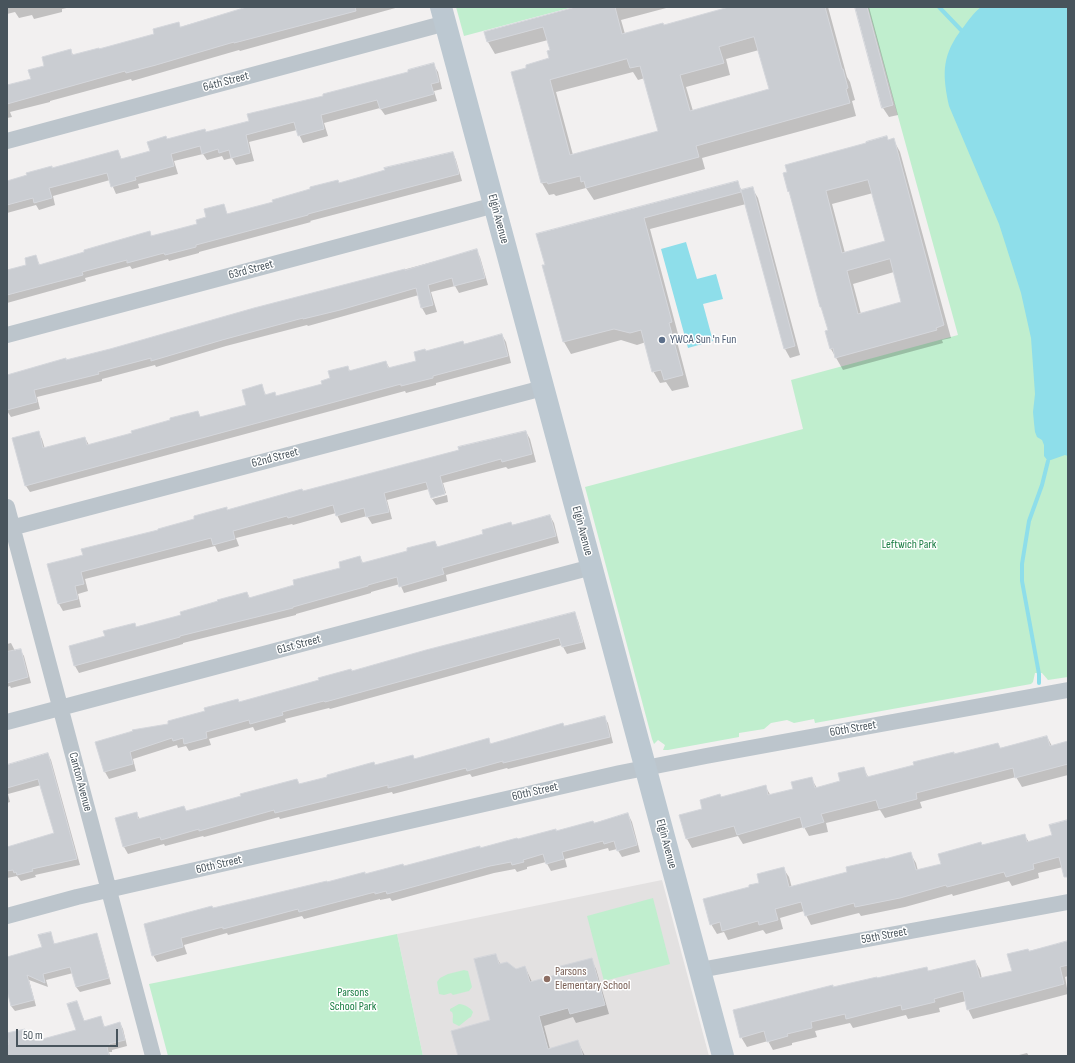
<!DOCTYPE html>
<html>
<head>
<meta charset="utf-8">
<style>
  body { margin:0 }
  #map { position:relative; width:1075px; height:1063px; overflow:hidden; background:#f2f0f0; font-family:"Sofia Sans Condensed",sans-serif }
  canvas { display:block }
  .frame { position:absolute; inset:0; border:8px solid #48545c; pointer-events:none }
  .scale { position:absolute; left:16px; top:1029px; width:102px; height:18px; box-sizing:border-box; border:2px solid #48545c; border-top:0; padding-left:5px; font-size:12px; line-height:14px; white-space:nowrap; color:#48545c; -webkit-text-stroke:3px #fff; paint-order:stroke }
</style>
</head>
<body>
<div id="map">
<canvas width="1075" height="1063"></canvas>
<div class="frame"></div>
<div class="scale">50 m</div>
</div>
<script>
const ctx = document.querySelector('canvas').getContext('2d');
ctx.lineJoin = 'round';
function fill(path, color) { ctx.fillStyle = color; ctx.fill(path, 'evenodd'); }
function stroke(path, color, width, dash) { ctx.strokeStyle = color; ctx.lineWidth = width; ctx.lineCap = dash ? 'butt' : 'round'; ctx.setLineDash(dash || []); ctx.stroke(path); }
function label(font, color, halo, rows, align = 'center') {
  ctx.font = font + ' "Sofia Sans Condensed",sans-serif'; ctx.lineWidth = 3; ctx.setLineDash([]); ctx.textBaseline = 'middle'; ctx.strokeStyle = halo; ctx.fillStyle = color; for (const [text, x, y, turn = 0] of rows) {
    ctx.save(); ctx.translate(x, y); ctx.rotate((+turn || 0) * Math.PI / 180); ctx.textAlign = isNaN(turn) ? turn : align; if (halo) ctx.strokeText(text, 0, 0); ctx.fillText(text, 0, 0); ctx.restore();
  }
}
fill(new Path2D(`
  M662,880l47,176h-286l-26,-122z`), '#e3e1e1');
fill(new Path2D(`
  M456,7h117l-109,29z
  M868,7h200v670l-20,3 -6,-7h-7l-2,9 -2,2 -216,39 -1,-4 -20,4 -7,-3 -16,3 -7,6 -25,4v4l-71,13h-5l2,-5 -7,-5 -4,4 -2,-5 -67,-252 218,-58 -12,-49 167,-45z
  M653,898l17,66 -66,17 -17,-65z
  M397,934l26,122h-255l-19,-72z
  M464,970l4,1 4,16 -3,4 -16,4 -2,-2 -7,2 -5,-1 -2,-12 3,-4 8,-4z
  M459,1004c5,0 12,4 14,8l-2,5 -2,1 -10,8 -6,-3c-1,-4 1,-7 -1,-11l-2,-1v-2z`), '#c0eece');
fill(new Path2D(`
  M981,7h87v449l-3,-1 -17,6 -4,-5v-11l-2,-5 -5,-3 -2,-5 -1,-9 -1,-11 2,-18 -4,-56 -10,-45 -22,-69 -50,-118c-6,-29 -8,-48 10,-73 7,-9 13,-19 22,-26z
  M686,242l11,37 19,-5 7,25 -20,5 10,37 -25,7 -27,-99z`), '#8edeea');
fill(new Path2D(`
  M7,7h64l-9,2v3l-28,7 -2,-4 -13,3 -4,-6 -8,2z
  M252,7h147l-159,44 -1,-1 -107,31 -1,-2 -81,22v1l-40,10 2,5 -5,1v-32l25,-7 13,-13 25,-16 4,6 25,-6 56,-15 23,-12 3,5z
  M580,7h90l-49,13 4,14 39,-8 66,-19h98l19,70 3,5 5,18 -3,1 4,15 -154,42 3,11 -111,31 -8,-12 -30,8 -2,-2 -5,1 -7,-12 -30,-110 16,-4 22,-10 1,-8 -3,-11 -53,14 -7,-12 -3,-10zM759,50l11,40 -77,21 -7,-24 44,-12 -4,-16zM633,72l5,8 7,-2 15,54 -87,23 -17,-63z
  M856,7h13l29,108 -9,2 -6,-9z
  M433,64l5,8 4,17 -8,2 3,10 -52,14 -5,-7 -56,15 4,13 -25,7 -6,-13 -48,12 5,19 -18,4 -4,-7 -8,2 -2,-4 -15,4 -4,-6 -29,7 4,13 -40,10 1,4 -23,6 -6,-14 -57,16 2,9 -16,5 -3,-5 -29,8v-32l111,-30 4,9 29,-8 16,-12 40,-7 43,-11 74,-26 86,-23z
  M893,139l7,13 51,186 -9,2 1,3 -100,27 -12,-21 -2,-18 -45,-157zM873,193l13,48 -41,12 -13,-49zM894,272l9,31 -42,11 -8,-30z
  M453,153l3,7 6,21 -152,40 1,1 -112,30v1l-30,8 -1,-2 -36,10 -2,-3 -45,12 1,3 -79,22v-33l21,-4 7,-10 5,9 46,-12 63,-21 3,5 47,-13 24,-19 5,10z
  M737,182l5,9 10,-3 6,10 42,157 -10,3 -5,-9 -39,-145 -96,25 28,105h-3l14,53 -17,4 -6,-9 -6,1 -7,-12 -7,-29 -9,3 -16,-5 -50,14 -7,-12 -21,-76 3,-1 -8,-30z
  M476,250l4,7 8,28 -29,8 -4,-7 -24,6 6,20 -11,3 -4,-7 -3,-13 -75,21 -36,10 -1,-1 -81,21 -70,21 -1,-2 -53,14v2l-65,16 3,12 -29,8 -4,-6v-35l59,-14z
  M502,335l4,7 5,21 -75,20v2l-30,8 -1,-2 -375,101 -4,-6 12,-54 4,7 3,10 40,-11 4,7 44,-11 64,-22 4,6 46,-12 14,-21 5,10 8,-2 2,4 47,-13 25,-17 2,4 36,-9 4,7 27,-7 9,-10 38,-7z
  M526,432l4,7 6,23 -28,7 -2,-2 -63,16 3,10 -14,4v2l-3,-10 -42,11 5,19 -20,5 -5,-8 -26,7 -5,-10 -43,12 -1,-1 -56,14 3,8 -21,6 -3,-6 -130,33 3,12 -10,3 3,13 -18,4 -4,-7 25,-49 112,-35 30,-12 1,3 76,-19z
  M447,495l1,7 -12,3 -4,-6z
  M550,516l4,7 5,20 -113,32 1,6 -43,12 -4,-9 -29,8v1l-75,21v1l-113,28v1l-104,29 -4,-7 -5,-20 36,-9 28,-13 2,3 46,-12 65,-22 3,5 46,-12 46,-18 18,-11 3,6 45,-11 27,-10 3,5 46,-12 27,-12 2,3z
  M574,613l4,8 8,28 -19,5 -5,-9 -232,64 -1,-1 -44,11 1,3 -31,9 -2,-4 -44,12 2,6 -22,6 -3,-5 -8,2 -1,-3 -44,14 3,12 -27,8 -4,-7 -8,-30 73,-17 69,-22z
  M11,643l4,8 5,-1 4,6 7,27 -20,5 -1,-2 -3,1v-43z
  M604,717l4,6 5,20 -105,26 -1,-1 -35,9 -2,-3 -77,20 -1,-2 -112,27 -1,-2 -75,20 -1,-1 -38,10 -1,-2 -36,10 -4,-7 -8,-28 20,-6 4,6 44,-12 3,5 55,-15 55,-17 3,5 113,-29 2,4 73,-21 3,5z
  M1047,737l5,9 16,-4v33l-46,12 -6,-10 -96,25 2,6 -37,10 -5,-8 -54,13 2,9 -19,4 -5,-9 -61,17 -5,-8 -46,12 -5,-9 16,-29 17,-15 2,3 43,-12 6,10 23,-7 17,-11 6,10 24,-6 22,-14 6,10 129,-34 3,5z
  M48,754l3,6 29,105 -45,10 1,2 -15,4 -4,-5 -10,2v-30l48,-14 -14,-49 -33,9 2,8 -3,1v-34z
  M628,814l4,8 8,30 -18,5 -5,-8 -8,2 -1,-3 -43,11 2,8 -16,4 -5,-9 -19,5v2l-10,3 -2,-3 -21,4 -102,28 -2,-3 -10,2v-1l-76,20 -2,-3 -74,19 -1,-2 -43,12 3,9 -30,8 -4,-7 60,-46 381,-85z
  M1068,821v55l-5,-9 -25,6 1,5 -27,8 -3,-5 -56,15 -1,-2 -47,13 -44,9 -2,-3 -48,12 -7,-14 -24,7 3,11 -17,5 -3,-4 -35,10 -4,-8 -7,2 -6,-10 39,-36 10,-5 23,-15 6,9 3,11 56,-15 37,-14 25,-6 6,10 2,8 24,-7 40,-18 42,-11 5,7 24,-6z
  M50,933l5,12 41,-11 3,6 12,44 -31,8 -4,-5 -3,-14 -27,7 2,7 -19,-7 7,26 -21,5 -4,-5 -2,-10h-2v-39l36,-9z
  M1068,942v34l-3,1 3,17 -95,25 -5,-10 -2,-8 -27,7 1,4 -32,7 -2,-4 -53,13 -3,-5 -35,8 2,6 -25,6v2l-19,5 -5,-9 -21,6 -6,-10 92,-49 93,-20 3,4 46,-11 5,9 2,9 31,-8 16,-19z
  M495,955l6,10 15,5 9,-3 7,15 28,-7 31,-16 5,10 13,45 -33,9 -3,-6 -29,9 6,23 28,-7 7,14h-126l33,-35z
  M76,1002l9,20 15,-4 5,9 15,-4 3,6 4,17 -15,4v2h-3l1,4h-103v-22l17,-4 4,6 8,-3 4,8 38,-10z
  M1027,1053l2,3h-14z`), '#0003');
stroke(new Path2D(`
  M939,7l22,23
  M1039,683v-9l-17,-93v-17l7,-43 13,-36 6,-24`), '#8edeea', 4);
const building = new Path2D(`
  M247,7h108l1,4 -122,32v-1l-78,23 -30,8 -1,-2 -118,33v-19l24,-6 -3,-9 16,-4 -2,-9 29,-8 1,6 27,-7v1l55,-15 -1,-5 26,-7 1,5z
  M576,7h39l7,27 41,-11 1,2 65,-18h96l17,62h1l5,19 -2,1 4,14 -154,43 3,11 -113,31 -2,-7 -3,1 -1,-6 -32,8 -1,-2 -6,1 -30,-111 15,-4v-3l23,-7 -2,-7 3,-1 -7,-23 -56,15 -3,-10zM754,37l15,52 -79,22 -10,-36 44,-12 -5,-16zM627,59l3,9 10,-2 18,65 -88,24 -20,-75z
  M855,7h12l26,98 -11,3z
  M434,63l5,19 -8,2 3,10 -54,15 -3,-9 -56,15 3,14 -26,7 -4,-14 -48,13 4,18 -19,5 -2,-8 -10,3 -1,-4 -16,5 -2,-8 -29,8 3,12 -39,11 1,3 -25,7 -4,-14 -58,15 3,10 -18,5 -1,-5 -26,7v-24l20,-6 -1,-2 26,-7v2l66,-18 3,9 29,-8 -3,-9 19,-6 1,3 38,-10 1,3 43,-11 -2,-7 76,-18v-2l85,-22v-2z
  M887,136l1,4 6,-2 50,187 -8,3 1,2 -102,28 -2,-10 -3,1 -5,-18 3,-1 -7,-23h-1l-31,-116 -1,1 -5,-19 4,-1 -2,-7 81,-22v-1zM868,180l17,61 -43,12 -16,-62zM890,259l11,43 -43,12 -11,-43z
  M453,152l6,22 -151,40v1l-112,30v2l-31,8 -1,-2 -37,10v-3l-45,12 1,3 -76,20v-25l19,-5 -1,-7 11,-3 3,10 45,-13v-2l66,-19 1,5 46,-12 -1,-4 10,-3 -2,-8 20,-5 3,10 46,-12 -1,-2 38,-11v-2l28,-7 1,3 46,-13 -1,-2z
  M738,181l3,11 -97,26 28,104 -3,1 14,52 -19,5 -3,-10 -9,2 -11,-42 -11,3 -16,-4 -51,13 -21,-77h3l-9,-31z
  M753,187l42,159 -11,3 -43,-159z
  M477,249l8,29 -31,8 -2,-8 -24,7 5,20 -12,3 -5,-20 -76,22 -37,9v-1l-81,22 -71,21v-3l-53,14 1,2 -65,16 3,12 -30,8v-35l59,-17v2l44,-11 144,-41 151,-39v1z
  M502,334l6,22 -75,20v2l-32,8v-2l-376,102 -13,-48 27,-7 4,17 42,-11 2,8 45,-12 -1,-2 39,-11v-2l28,-7 2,6 46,-12 -4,-15 20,-6 3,11 10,-3 1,4 46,-12 -1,-3 9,-3 -2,-7 20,-5 1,5 37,-10 2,7 28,-7 -2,-9 11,-3 1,2 37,-10 1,3z
  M526,431l6,23 -30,8 -1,-3 -61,17 5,18 -14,4 -5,-16 -42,11 5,19 -23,5 -2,-9 -28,8 -3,-11 -45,13 -1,-2 -54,15 2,8 -22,6 -2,-7 -130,34 3,12 -9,2 3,13 -20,5 -11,-40 36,-9 -2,-6 77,-19v-1l36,-10v-3l33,-9v3l75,-21 1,2 156,-41 -1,-3z
  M550,515l6,21 -114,32 2,6 -45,13 -2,-10 -29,8v1l-75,21v1l-113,28v1l-106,29 -5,-20 36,-10 -2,-5 32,-8 1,4 45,-12 -1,-3 38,-11 -1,-1 30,-8 2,6 45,-13 -1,-5 47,-12 -1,-6 21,-6 2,7 45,-12v-3l28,-7 2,6 46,-13 -1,-4 29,-8 1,3z
  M575,612l8,30 -21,5 -3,-9 -234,64 -1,-1 -42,11 1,3 -33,9 -1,-4 -43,12 1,6 -23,6 -1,-6 -10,3 -1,-3 -42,14 3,12 -29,8 -9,-30 38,-11 -1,-1 36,-6v-3l37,-10 -1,-3 34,-9 1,3 80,-22 -1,-2 33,-9 1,2 74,-21z
  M21,649l7,28 -21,6v-31z
  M605,716l5,21 -107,26v-2l-36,10 -1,-3 -78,20v-3l-113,28 -1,-3 -75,21v-2l-38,11 -1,-3 -37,10 -8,-29 22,-6 1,7 46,-13 2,5 55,-15 -1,-2 57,-15 2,5 28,-7v-2l47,-13 1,3 38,-10 1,4 75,-21 1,6 73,-21 1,3z
  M1047,736l3,10 18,-5v23l-53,14 -2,-10 -97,25 1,6 -38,10 -3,-9 -55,14 3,8 -21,6 -3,-11 -63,18 -3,-9 -48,13 -7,-24 23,-6 -2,-9 20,-6 1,3 45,-12 2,10 25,-6 -2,-7 21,-5 3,11 25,-7 -2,-8 26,-6 3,10 47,-12 -1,-3 41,-10v2l44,-11 2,5z
  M48,753l29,106 -45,10 1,2 -16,4 -1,-3 -2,1 -1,-3 -6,1v-24l47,-14 -16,-54 -31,9v-23z
  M628,813l9,32 -20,6 -3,-10 -10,3 -1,-3 -41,11 2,7 -18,5 -3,-10 -20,6 1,2 -12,3 -1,-3 -21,4 -103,28 -1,-3 -11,3v-2l-76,20 -1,-3 -75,20v-2l-42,11 2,9 -31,9 -8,-32 68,-18 1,2 114,-27v1l38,-10v2l38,-10 1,2 76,-20v2l37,-10 1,1 38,-10v2l37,-10 1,2z
  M1068,820v57h-4l-5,-20 -26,7 1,5 -28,8 -2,-5 -57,15 -1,-2 -46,13 -45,9 -1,-4 -49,13 -4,-14 -26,7 3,11 -19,5 -1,-4 -36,10 -2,-9 -10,3 -7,-26 46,-12v-2l10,-2 -2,-9 27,-7 5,20 58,-15 -1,-5 39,-9v1l26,-7 5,18 25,-6 -3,-10 43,-12 1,3 43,-11 2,8 25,-7 -3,-10z
  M51,932l3,12 43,-11 12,45 -33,9 -6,-20 -27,7 2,9 -18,-8 7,25 -23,6 -4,-15v-34l35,-10 -4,-12z
  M1068,941v24l-8,2 4,17 -97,26 -4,-19 -29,8 1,3 -33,8 -1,-5 -55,14 -1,-5 -34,8 1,6 -25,6 1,2 -21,6 -3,-11 -24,7 -7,-28 100,-25v2l44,-10v1l50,-11 1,4 47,-11 5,18 32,-7 -5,-17 21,-5 1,2z
  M496,954l3,10 8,-2 9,7 9,-3 5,16 29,-8 -2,-7 35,-9 13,47 -35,9 -2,-6 -29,8 9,33 30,-9 5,16h-125l-7,-25 39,-11 -16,-61z
  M77,1001l7,20 17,-5 3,11 16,-5 5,18 -16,4 1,2 -3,1 2,9h-102v-11l2,-1 -2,-11 18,-4 1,6 11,-3 2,8 37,-10 -9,-26z`);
fill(building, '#cacdd2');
stroke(building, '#d4d6db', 1);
stroke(new Path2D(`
  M7,141l439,-118
  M7,335l488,-130
  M7,507l146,549
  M7,529l536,-141
  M7,722l585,-155
  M7,916l70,-19 543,-124 86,-17 362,-66
  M700,970l368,-68`), '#bcc5cc', 16);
stroke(new Path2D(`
  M441,7l282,1049`), '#bcc8d1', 22);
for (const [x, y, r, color] of [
  [662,340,4,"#5c6f8a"],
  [547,979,4,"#8d6e63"]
]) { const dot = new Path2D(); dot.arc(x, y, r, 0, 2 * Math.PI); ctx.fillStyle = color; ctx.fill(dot); stroke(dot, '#fff', 1.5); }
label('12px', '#48545c', '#fff', [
  ["64th Street",226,82,-15],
  ["Elgin Avenue",498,219,75],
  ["63rd Street",251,270,-15],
  ["62nd Street",275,458,-15],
  ["Elgin Avenue",582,531,75],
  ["61st Street",299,645,-15],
  ["60th Street",853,729,-10],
  ["Canton Avenue",80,782,75],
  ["60th Street",535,792,-13],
  ["Elgin Avenue",666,844,75],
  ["60th Street",219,865,-13],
  ["59th Street",884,936,-11]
]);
label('12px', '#4e5e75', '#fff', [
  ["YWCA Sun 'n Fun",670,340]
], 'left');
label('12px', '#1a7d43', '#fff', [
  ["Leftwich Park",909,545],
  ["Parsons",353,993],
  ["School Park",353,1007]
]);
label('12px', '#785e54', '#fff', [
  ["Parsons",555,972],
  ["Elementary School",555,986]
], 'left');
</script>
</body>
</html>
